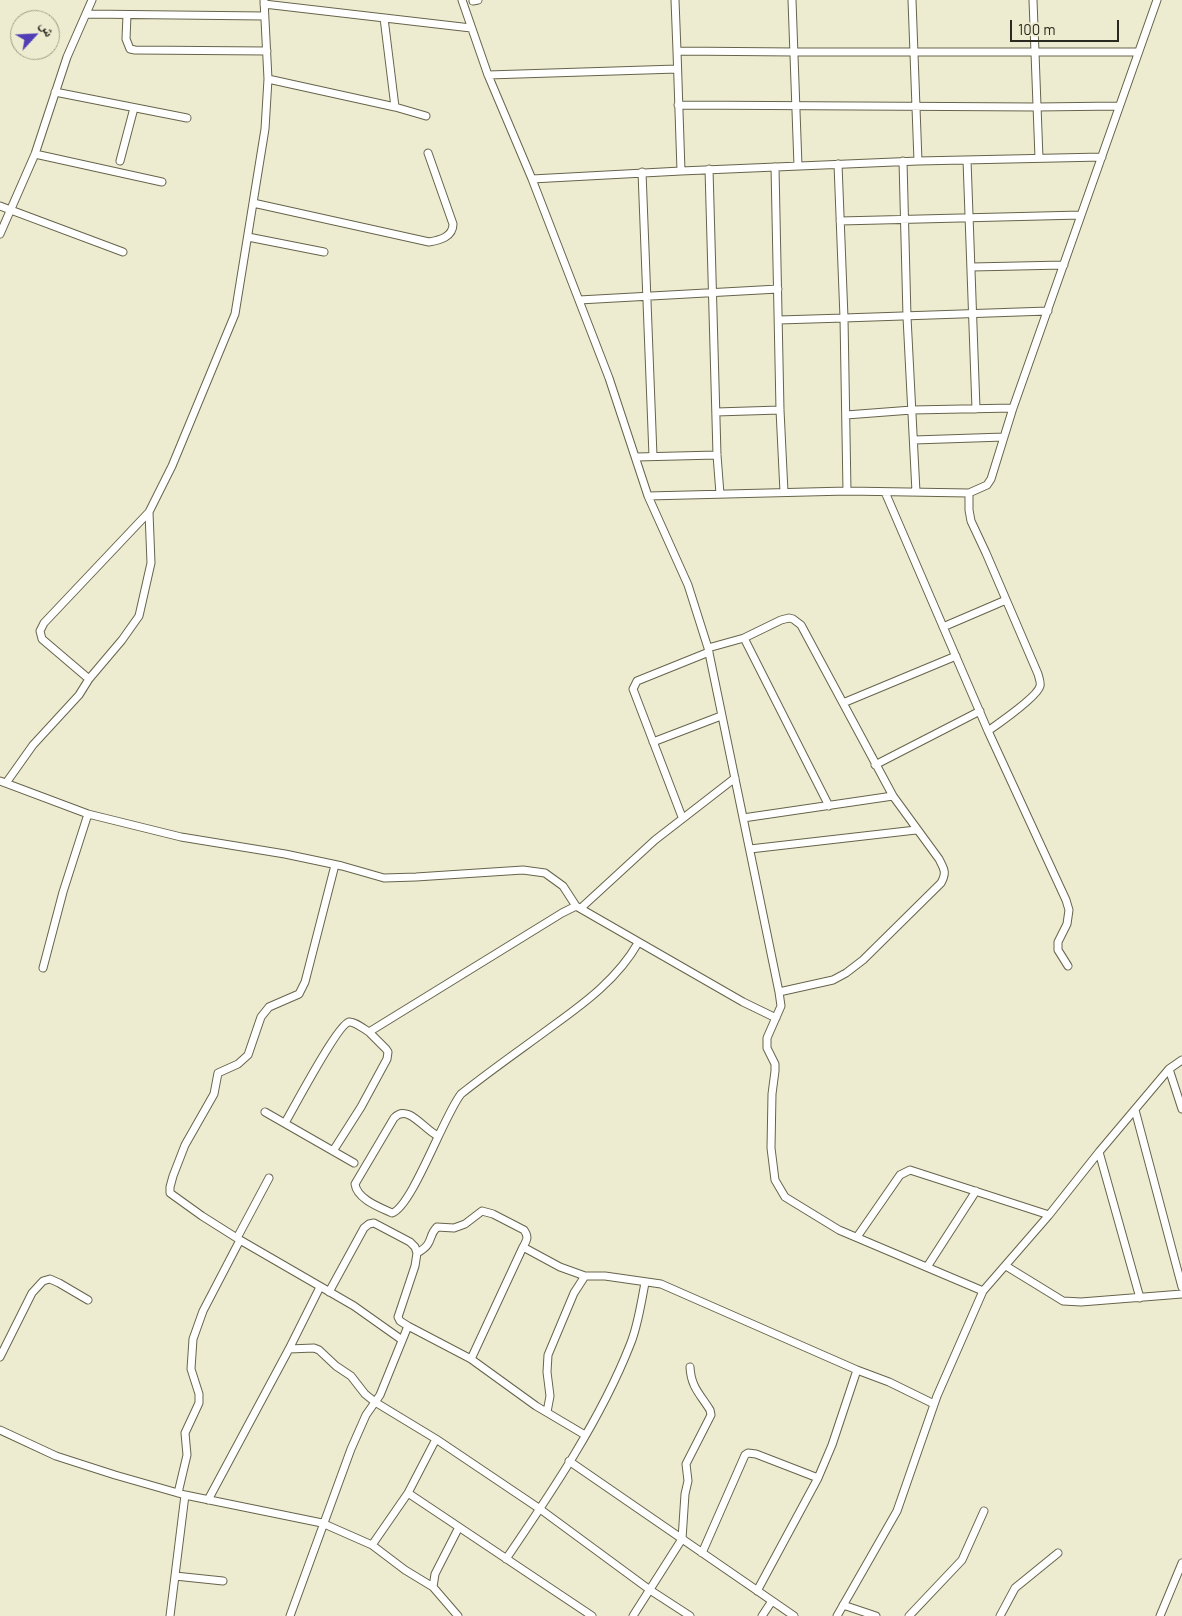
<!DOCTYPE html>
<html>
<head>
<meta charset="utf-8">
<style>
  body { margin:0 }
  #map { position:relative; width:1182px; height:1616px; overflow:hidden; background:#eeecd0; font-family:Barlow,"Noto Naskh Arabic",sans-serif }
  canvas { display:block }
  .north { position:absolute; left:10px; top:10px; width:50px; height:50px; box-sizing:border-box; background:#eeecd0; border:1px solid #a09e89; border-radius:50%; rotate:65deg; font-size:14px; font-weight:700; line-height:20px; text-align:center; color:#2b2a1f }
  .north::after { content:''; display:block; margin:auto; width:18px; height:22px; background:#513eb6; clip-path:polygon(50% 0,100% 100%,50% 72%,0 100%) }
  .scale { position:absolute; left:1010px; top:20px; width:109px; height:22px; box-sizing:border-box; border:2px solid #2b2a1f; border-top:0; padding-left:6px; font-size:15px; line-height:18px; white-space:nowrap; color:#2b2a1f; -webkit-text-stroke:4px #eeecd0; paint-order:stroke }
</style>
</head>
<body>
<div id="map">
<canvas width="1182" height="1616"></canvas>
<div class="north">ش</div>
<div class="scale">100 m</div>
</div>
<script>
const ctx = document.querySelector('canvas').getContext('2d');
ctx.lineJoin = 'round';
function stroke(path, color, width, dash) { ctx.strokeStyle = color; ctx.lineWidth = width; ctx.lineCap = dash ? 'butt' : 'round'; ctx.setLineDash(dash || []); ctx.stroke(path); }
const minor = new Path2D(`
  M462,0l26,75 44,104
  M675,0l2,51 117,1h344
  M792,0l6,166
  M1033,0l6,158
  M473,1l5,-1
  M264,4l207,24
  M86,14l178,2
  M127,15l-1,24 4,10 5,1 132,1
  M384,18l11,89
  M677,51l4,120 237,-10 -6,-161
  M488,75l189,-6
  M268,79l127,28 31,9
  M55,92l132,26
  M678,105l359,2 82,-1
  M35,154l127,28
  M967,160l9,249
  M120,161l14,-53
  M903,161l4,156 9,175
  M918,161l184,-4
  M775,167l5,243 4,82
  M709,169l8,286 3,39
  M681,171l-149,8 77,199 39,118 199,-5 122,2 18,-8 4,-6 22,-71 144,-408
  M642,172l11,284
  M253,203l176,39c11,-2 24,-5 24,-18l-25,-71
  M0,206l123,46
  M840,221l241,-6
  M0,234l35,-80 32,-97 25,-57
  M248,237l76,15
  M972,267l92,-2
  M579,300l199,-11
  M779,320l65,-2 -6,-154
  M716,412l64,-2
  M846,415l66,-5 101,-2
  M914,440l90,-3
  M637,457l80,-2
  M847,491l-3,-173 204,-7
  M885,492l103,239 78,169 3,10 -2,14 -9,18v8l10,16
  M969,493v17l2,11 15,32 52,121c1,4 3,9 2,12 -2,10 -42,38 -52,45
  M648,496l40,89 20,63 71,344 2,14 -14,32v10l8,16v7l-3,23 -1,54 4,32 10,17 54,33 144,61
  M943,627l63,-27
  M744,638l85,168
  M708,648l36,-10 37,-18 8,-2 4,1 8,6 92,171 46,63c5,10 8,13 2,24l-78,77 -17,13 -13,7 -54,12
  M89,679l-47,-40 -2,-8 4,-8 105,-111 23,-46 63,-152 30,-185 3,-50 -4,-79
  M843,703l113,-47
  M653,742l68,-26
  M875,765l105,-54
  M0,781l88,33 93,23 104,17 57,12 42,12 32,-1 107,-7 22,3 18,13 13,20
  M6,783l27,-38 46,-50 10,-16 33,-39 17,-24 12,-53 -2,-51
  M682,817l-49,-128 4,-8 72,-29
  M743,818l150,-22
  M750,849l166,-19
  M335,865l-30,117 -6,12 -30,13 -8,10 -13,38 -10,9 -20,9 -4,21 -29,51 -12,31 -3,11v6l32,23 38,24 114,66 48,34
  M581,908l74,-68 80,-62
  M43,968l20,-76 25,-78
  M1169,1069l13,40
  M1135,1110l47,177
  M265,1112l89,51
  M285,1123c8,-14 53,-99 64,-101 5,-1 15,7 20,10l193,-119 14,-7 167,96 33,16
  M438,1136c-14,-6 -30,-33 -44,-18l-39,66c2,15 24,23 37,29 20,-6 52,-98 69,-119 30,-24 62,-46 93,-69 32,-23 64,-47 84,-82
  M333,1151l28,-44 26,-48 1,-7 -2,-3 -17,-17
  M1099,1152l41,146
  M857,1237l43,-62 10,-5 139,45
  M237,1238l32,-60
  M417,1253c18,-10 10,-16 20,-26l17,1 11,-4 17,-13 11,3 31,16c5,7 3,10 -1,17
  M1006,1266l57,35 18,1 101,-8
  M927,1267l49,-76
  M329,1292l35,-64 5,-4 5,-1 36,19 5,5 2,6 -2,13 -17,51 2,4 8,5
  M289,1349l25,-1 5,2 17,16 15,10 14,18 10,8 61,37 -28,54 -36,52 33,25 28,17 25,29
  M0,1357l32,-64 11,-12 7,-2 9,4 29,17
  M471,1359l52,-112 37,20 25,9
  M547,1412l3,-16 -3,-24 1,-17 26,-62 11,-17h20l56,8 196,86 32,12 45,22
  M0,1430l56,26 59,19 70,20 137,28 50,22
  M436,1439l104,70 110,81 40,26
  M569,1461l225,155
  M178,1493l9,-38 -2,-22 14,-30v-9l-8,-25 2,-30 10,-28 37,-71
  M408,1493l184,123
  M208,1500l81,-151 31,-62
  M702,1553l43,-98 3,-2 8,1 62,24
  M506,1559c45,-66 95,-140 124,-214 8,-19 11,-42 15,-62
  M175,1576l48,5
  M433,1587l2,-13 24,-47
  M757,1591l61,-113 14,-33 25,-75
  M843,1605l33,11
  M170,1616l15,-121
  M290,1616l61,-167 15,-34 14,-20 28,-69 63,33 65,47 49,29
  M633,1616l49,-77 3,-45 3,-13 -2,-17 25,-49 -1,-5c-10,-16 -19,-23 -20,-43
  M762,1616l10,-15
  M837,1616l60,-105 40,-115 46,-105 66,-76 50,-63 70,-83 13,-9
  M909,1616l53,-56 22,-49
  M1000,1616l15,-28 43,-35
  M1160,1616l22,-53`);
stroke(minor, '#66644b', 9);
stroke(minor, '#fff', 7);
</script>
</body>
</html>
